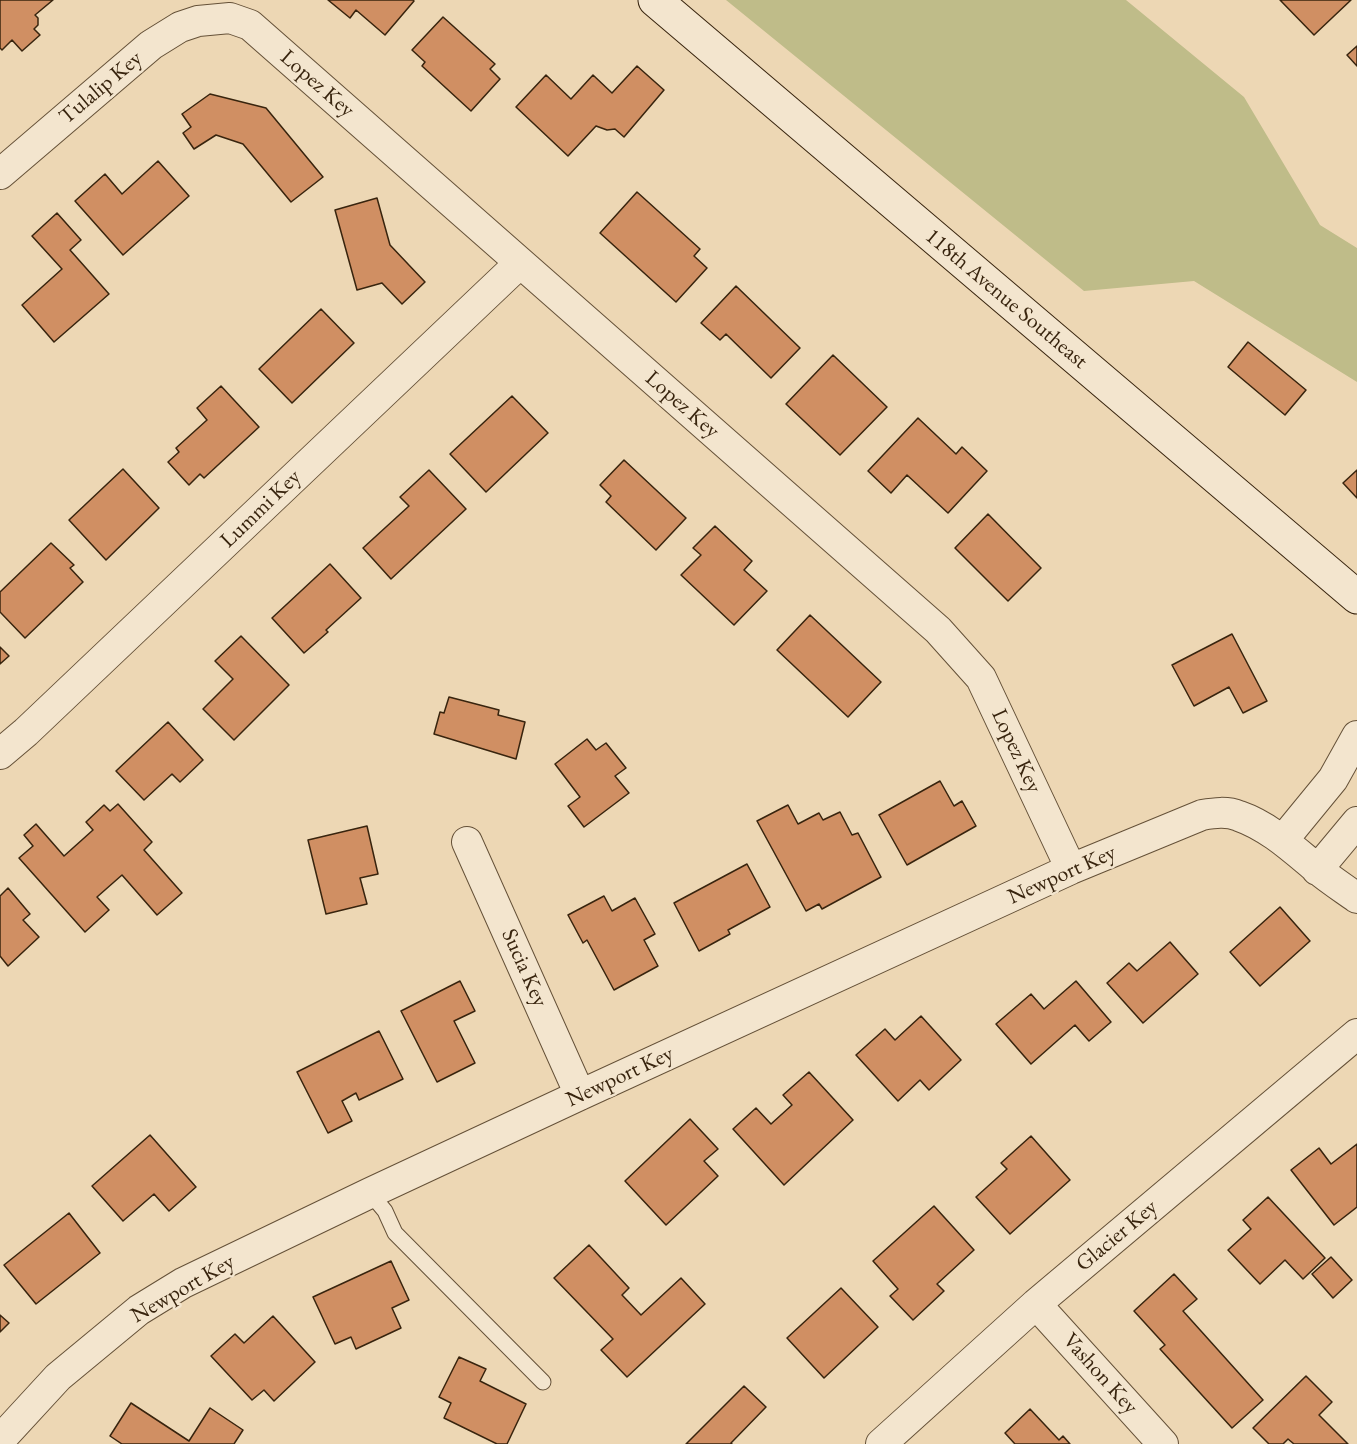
<!DOCTYPE html>
<html>
<head>
<meta charset="utf-8">
<style>
  body { margin:0 }
  canvas { display:block; background:#edd7b4 }
</style>
</head>
<body>
<canvas width="1357" height="1444"></canvas>
<script>
const ctx = document.querySelector('canvas').getContext('2d');
ctx.lineJoin = 'round';
function fill(path, color) { ctx.fillStyle = color; ctx.fill(path, 'evenodd'); }
function stroke(path, color, width, dash) { ctx.strokeStyle = color; ctx.lineWidth = width; ctx.lineCap = dash ? 'butt' : 'round'; ctx.setLineDash(dash || []); ctx.stroke(path); }
function label(font, color, halo, rows, align = 'center') {
  ctx.font = font + ' "EB Garamond",serif'; ctx.lineWidth = 5; ctx.setLineDash([]); ctx.textBaseline = 'middle'; ctx.strokeStyle = halo; ctx.fillStyle = color; for (const [text, x, y, turn = 0] of rows) {
    ctx.save(); ctx.translate(x, y); ctx.rotate((+turn || 0) * Math.PI / 180); ctx.textAlign = isNaN(turn) ? turn : align; if (halo) ctx.strokeText(text, 0, 0); ctx.fillText(text, 0, 0); ctx.restore();
  }
}
fill(new Path2D(`
  M726,0h400l118,97 76,128 37,23v134l-163,-101 -110,10z`), '#bfbc89');
const building = new Path2D(`
  M0,0h53l-18,15 3,3v7l-4,4 6,6 -18,16 -10,-11 -10,10 -2,-2z
  M328,0h85l1,1 -29,34 -29,-25 -6,8z
  M1280,0h71l-37,35z
  M443,17l52,47 -5,5 10,10 -29,32 -49,-45 3,-4 -13,-12z
  M1357,46v20l-10,-11z
  M637,66l27,24 -40,47 -9,-8 -8,1 -11,-4 -28,30 -52,-49 30,-32 25,24 22,-24 19,18z
  M210,94l56,14 57,69 -32,25 -48,-58 -27,-9 -22,14 -11,-16 8,-6 -9,-13z
  M158,161l31,35 -66,59 -48,-54 30,-27 17,20z
  M637,192l63,57 -6,7 13,12 -31,34 -76,-69z
  M377,198l13,47 35,37 -23,22 -20,-21 -25,7 -22,-80z
  M57,213l24,27 -11,10 39,44 -55,48 -32,-37 40,-36 -30,-33z
  M736,286l64,62 -29,30 -45,-44 -6,6 -19,-17z
  M321,309l33,34 -62,60 -33,-34z
  M1248,342l58,48 -21,25 -57,-48z
  M833,355l54,52 -47,48 -54,-51z
  M221,386l38,41 -55,51 -4,-4 -11,11 -21,-23 11,-10 -3,-4 31,-28 -10,-12z
  M512,396l36,37 -62,59 -36,-38z
  M918,418l38,36 6,-7 25,24 -39,42 -41,-38 -16,18 -23,-22z
  M624,460l62,58 -30,32 -50,-48 5,-6 -11,-11z
  M123,469l36,39 -53,52 -37,-40z
  M429,470l37,39 -75,70 -28,-31 46,-42 -9,-9z
  M1357,470v28l-14,-15z
  M988,514l53,54 -33,33 -53,-53z
  M715,526l37,35 -8,9 23,21 -33,34 -53,-50 20,-20 -8,-7z
  M51,543l23,22 -4,3 13,14 -58,56 -25,-26v-20z
  M330,564l31,34 -35,32 2,2 -24,21 -32,-35z
  M810,615l71,67 -33,35 -71,-67z
  M1232,634l35,67 -24,12 -14,-26 -35,19 -22,-41z
  M241,636l48,49 -55,55 -31,-31 30,-30 -18,-18z
  M0,647l9,9 -9,8z
  M449,697l50,13 -1,5 27,7 -9,37 -82,-25 6,-22 4,1z
  M168,722l35,38 -23,22 -8,-8 -28,26 -28,-29z
  M587,739l9,11 10,-7 20,25 -11,8 14,17 -45,34 -16,-21 12,-9 -25,-33z
  M940,781l14,25 8,-5 14,25 -69,39 -28,-50z
  M118,804l34,38 -8,8 38,43 -25,22 -35,-40 -25,22 12,13 -24,22 -66,-74 14,-12 -9,-11 12,-11 28,32 29,-26 -7,-8 18,-17 6,6z
  M788,805l10,19 21,-11 4,7 17,-8 12,23 6,-2 23,44 -59,32 -3,-5 -13,7 -49,-90z
  M367,826l11,48 -18,4 7,26 -41,10 -18,-74z
  M747,864l23,43 -42,23 2,4 -31,17 -25,-48z
  M8,888l22,26 -7,6 16,17 -31,29 -8,-10v-60z
  M604,896l8,15 23,-13 20,36 -11,6 14,26 -44,24 -27,-50 -4,3 -15,-28z
  M1280,907l30,34 -50,45 -30,-34z
  M1170,942l28,32 -55,49 -36,-40 22,-20 8,8z
  M460,981l15,30 -21,10 21,42 -38,19 -36,-71z
  M1076,981l35,41 -22,19 -14,-16 -44,39 -35,-40 35,-30 13,15z
  M921,1016l40,44 -32,30 -9,-10 -22,21 -42,-46 29,-26 10,11z
  M379,1031l24,48 -44,21 -3,-7 -14,8 10,20 -24,12 -31,-61z
  M809,1072l44,48 -69,65 -51,-56 23,-21 15,16 21,-19 -9,-10z
  M690,1119l28,30 -14,12 14,15 -52,49 -41,-44z
  M150,1135l46,52 -27,24 -15,-17 -31,27 -31,-35z
  M1031,1136l39,44 -60,54 -34,-37 31,-28 -6,-6z
  M1357,1144v63l-23,18 -43,-55 28,-22 12,16z
  M1268,1197l57,61 -22,21 -18,-19 -25,24 -32,-34 23,-21 -8,-9z
  M934,1206l40,44 -37,34 7,7 -31,29 -23,-24 8,-7 -25,-28z
  M69,1213l31,40 -64,51 -32,-39z
  M589,1245l40,43 -7,7 19,20 40,-37 24,26 -78,73 -26,-27 12,-11 -59,-61z
  M1331,1257l21,23 -19,18 -21,-24z
  M391,1261l18,39 -17,8 9,20 -45,21 -5,-12 -16,7 -22,-47z
  M1174,1274l23,25 -14,12 80,89 -31,28 -72,-79 5,-4 -31,-34z
  M841,1288l37,39 -54,51 -37,-40z
  M0,1315l9,8 -9,9z
  M273,1316l42,46 -41,39 -10,-11 -12,10 -41,-44 24,-22 9,9z
  M459,1357l27,12 -6,12 46,23 -19,40h-10l-53,-26 7,-15 -12,-6z
  M1306,1376l26,26 -13,13 29,29h-54l-6,-5 -5,5h-14l-16,-16z
  M744,1386l22,21 -35,36 1,1h-46z
  M131,1403l58,38 21,-33 33,22 -9,14h-112l-12,-8z
  M1030,1409l29,31 4,-4 7,8h-55l-10,-11z`);
fill(building, '#d08f63');
stroke(building, '#38240e', 1.5);
const lane = new Path2D(`
  M370,1193l15,18 10,22 148,149`);
const street = new Path2D(`
  M0,174l151,-129 29,-18 18,-6 32,-3 20,7 688,605 43,48 90,191
  M0,754l26,-22 494,-469
  M1283,840l50,-61 24,-43
  M467,842l113,253
  M1317,870l40,-48
  M1036,1304l127,140
  M0,1440l58,-63 81,-67 44,-27 187,-90 210,-98 491,-226 131,-54c12,-2 25,-4 37,1 29,10 53,32 77,52 13,11 27,20 41,30
  M881,1444l155,-140 321,-270`);
const secondary = new Path2D(`
  M655,0l702,597`);
stroke(lane, '#655138', 17);
stroke(street, '#655138', 32);
stroke(secondary, '#38240e', 35);
stroke(lane, '#f3e5ce', 15);
stroke(street, '#f3e5ce', 30);
stroke(secondary, '#f3e5ce', 33);
label('22px', '#38240e', '#f3e5ce', [
  ["Lopez Key",317,84,41],
  ["Tulalip Key",101,88,-40],
  ["118th Avenue Southeast",1006,299,40],
  ["Lopez Key",682,405,41],
  ["Lummi Key",261,509,-44],
  ["Lopez Key",1016,751,65],
  ["Newport Key",1062,875,-24],
  ["Sucia Key",524,968,66],
  ["Newport Key",620,1077,-25],
  ["Glacier Key",1117,1236,-40],
  ["Newport Key",183,1289,-30],
  ["Vashon Key",1100,1374,48]
]);
</script>
</body>
</html>
